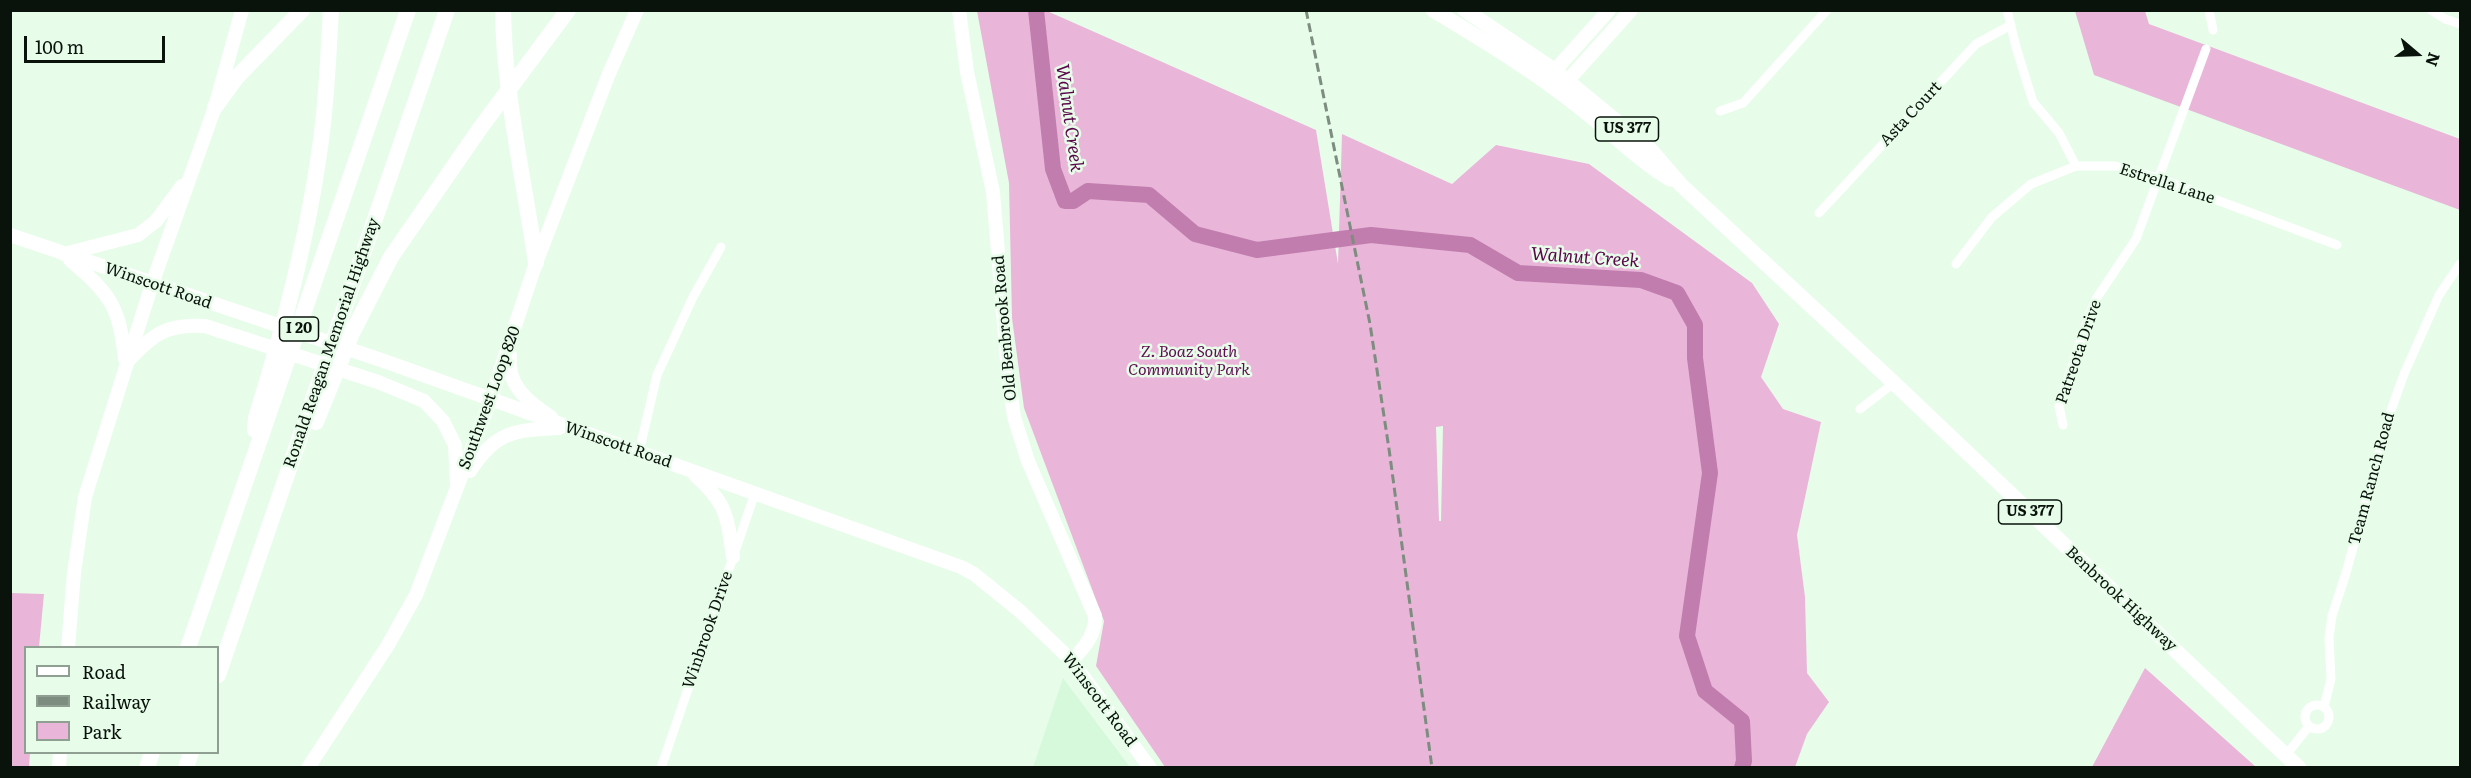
<!DOCTYPE html>
<html>
<head>
<meta charset="utf-8">
<style>
  body { margin:0 }
  #map { position:relative; width:2471px; height:778px; overflow:hidden; background:#e7fdea; font-family:Literata,serif }
  canvas { display:block }
  .frame { position:absolute; inset:0; border:12px solid #0a130b; pointer-events:none }
  .legend { position:absolute; left:24px; top:646px; width:195px; height:108px; box-sizing:border-box; background:#e7fdea; border:2px solid #8f9f91; margin:0; padding:8px 10px; list-style:none; font-size:18px; color:#0a130b }
  .legend li { display:flex; align-items:center; gap:12px; height:30px }
  .legend b { width:30px; border:2px solid #8f9f91 }
  .north { position:absolute; left:2387px; top:24px; width:60px; height:60px; -webkit-text-stroke:4px #e7fdea; paint-order:stroke; rotate:109deg; font-size:16px; font-weight:700; line-height:24px; text-align:center; color:#0a130b }
  .north::after { content:''; display:block; margin:auto; width:21px; height:27px; background:#0a130b; clip-path:polygon(50% 0,100% 100%,50% 72%,0 100%) }
  .scale { position:absolute; left:24px; top:36px; width:141px; height:27px; box-sizing:border-box; border:3px solid #0a130b; border-top:0; padding-left:8px; font-size:18px; line-height:21px; white-space:nowrap; color:#0a130b; -webkit-text-stroke:4px #e7fdea; paint-order:stroke }
</style>
</head>
<body>
<div id="map">
<canvas width="2471" height="778"></canvas>
<div class="frame"></div>
<ul class="legend">
<li><b style="height:8px;background:#fff"></b>Road</li>
<li><b style="height:8px;background:#7d8d7f"></b>Railway</li>
<li><b style="height:16px;background:#e9b6da"></b>Park</li>
</ul>
<div class="north">N</div>
<div class="scale">100 m</div>
</div>
<script>
const ctx = document.querySelector('canvas').getContext('2d');
ctx.lineJoin = 'round';
function fill(path, color) { ctx.fillStyle = color; ctx.fill(path, 'evenodd'); }
function stroke(path, color, width, dash) { ctx.strokeStyle = color; ctx.lineWidth = width; ctx.lineCap = dash ? 'butt' : 'round'; ctx.setLineDash(dash || []); ctx.stroke(path); }
function label(font, color, halo, rows, align = 'center') {
  ctx.font = font + ' Literata,serif'; ctx.lineWidth = 5; ctx.setLineDash([]); ctx.textBaseline = 'middle'; ctx.strokeStyle = halo; ctx.fillStyle = color; for (const [text, x, y, turn = 0] of rows) {
    ctx.save(); ctx.translate(x, y); ctx.rotate((+turn || 0) * Math.PI / 180); ctx.textAlign = isNaN(turn) ? turn : align; if (halo) ctx.strokeText(text, 0, 0); ctx.fillText(text, 0, 0); ctx.restore();
  }
}
fill(new Path2D(`
  M1063,678l67,89h-97z`), '#d7f9db');
fill(new Path2D(`
  M977,11h70l269,119 22,134 4,-130 110,50 44,-39 93,19 163,119 27,41 -18,53 22,32 38,13 -24,113 8,62 2,76 22,29 -22,32 -12,33h-630l-69,-101 8,-45 -80,-213 -12,-90 -3,-135zM1443,426l-2,95h-2l-3,-94z
  M2075,11h70l4,13 311,115v71l-366,-135z
  M11,593l33,1 -5,53 -13,1v104l4,1 -1,14h-18z
  M2145,668l111,99h-164z`), '#e9b6da');
stroke(new Path2D(`
  M1036,10l17,159 12,32h8l15,-10 61,4 46,39 62,16 114,-15 99,10 48,28 123,7 36,13 18,32v33l15,115 -23,163 18,55 37,30 2,40 -2,7`), '#c07dae', 16);
stroke(new Path2D(`
  M2007,10l9,37 17,55 26,31 17,33
  M2209,10l4,20
  M2431,10l14,9 15,5
  M1720,111l23,-8 84,-93
  M1819,213l157,-169 35,-19
  M1956,264l36,-47 39,-33 45,-18h39l43,12 179,67
  M1860,409l34,-26
  M2063,425l-4,-19 30,-91 7,-16 40,-60 70,-190
  M639,452l18,-77 36,-78 28,-50
  M2305 717a12 12 0 1 1 24 0a12 12 0 1 1-24 0Z
  M2324,707l7,-28 -2,-41 3,-22 14,-43 43,-157 15,-42 35,-79 21,-31
  M2286,755l23,-29
  M661,768l94,-275`), '#fff', 9);
stroke(new Path2D(`
  M959,10l8,62 26,120 15,181 6,44 14,44 67,155c1,19 -11,31 -23,45
  M1548,78l61,-68
  M1561,88l70,-78
  M10,235l374,126 577,206 13,7 47,38 51,49 78,107
  M64,254l74,-19 18,-14 26,-35
  M70,260c40,34 49,45 55,99
  M510,355c-4,30 18,47 41,62
  M129,360c25,-27 38,-36 76,-34l173,56 46,19 19,20 12,24 2,39
  M470,471c26,-40 44,-41 89,-43
  M695,475c32,29 32,40 38,82
  M68,648l6,-75 11,-76 67,-213 63,-177 27,-97
  M59,768l1,-16
  M308,768l80,-123 28,-50 74,-194 46,-138 72,-187 29,-66`), '#fff', 14);
stroke(new Path2D(`
  M1433,10c50,30 101,61 146,97 31,24 58,52 91,72
  M1465,10l89,60 95,78 32,37 213,198 405,385`), '#fff', 15);
stroke(new Path2D(`
  M503,10c1,85 21,169 33,253
  M215,107l21,-29 66,-68
  M316,422l36,-89 39,-76 90,-130 87,-117
  M255,430l1,-12c26,-84 49,-170 62,-257 8,-50 10,-100 13,-151
  M188,648l220,-638
  M218,675l229,-665
  M147,768l5,-16
  M186,768l5,-16`), '#fff', 16);
stroke(new Path2D(`
  M1306,10l64,314 19,125 43,319`), '#7d8d7f', 3, [9, 4.5]);
for (const [x, y, w] of [
  [1627,129,63],
  [299,329,39],
  [2030,512,63]
]) { const box = new Path2D(); box.roundRect(x - w / 2, y - 12, w, 24, 4.5); ctx.fillStyle = '#e7fdea'; ctx.fill(box); stroke(box, '#0a130b', 1.5); }
label('bold 15px', '#0a130b', null, [
  ["US 377",1627,129],
  ["I 20",299,329],
  ["US 377",2030,512]
]);
label('16px', '#0a130b', '#e7fdea', [
  ["Asta Court",1911,114,-47],
  ["Estrella Lane",2167,184,18],
  ["Winscott Road",158,286,19],
  ["Old Benbrook Road",1005,328,-95],
  ["Ronald Reagan Memorial Highway",332,343,-71],
  ["Patreota Drive",2079,352,-71],
  ["Southwest Loop 820",490,398,-70],
  ["Winscott Road",618,445,19],
  ["Team Ranch Road",2372,479,-75],
  ["Benbrook Highway",2121,599,43],
  ["Winbrook Drive",708,630,-71],
  ["Winscott Road",1099,700,53]
]);
label('italic 16px', '#600e51', '#e7fdea', [
  ["Z. Boaz South",1189,352],
  ["Community Park",1189,370]
]);
label('italic 18px', '#5b064b', '#e7fdea', [
  ["Walnut Creek",1069,118,82],
  ["Walnut Creek",1585,258,4]
]);
</script>
</body>
</html>
